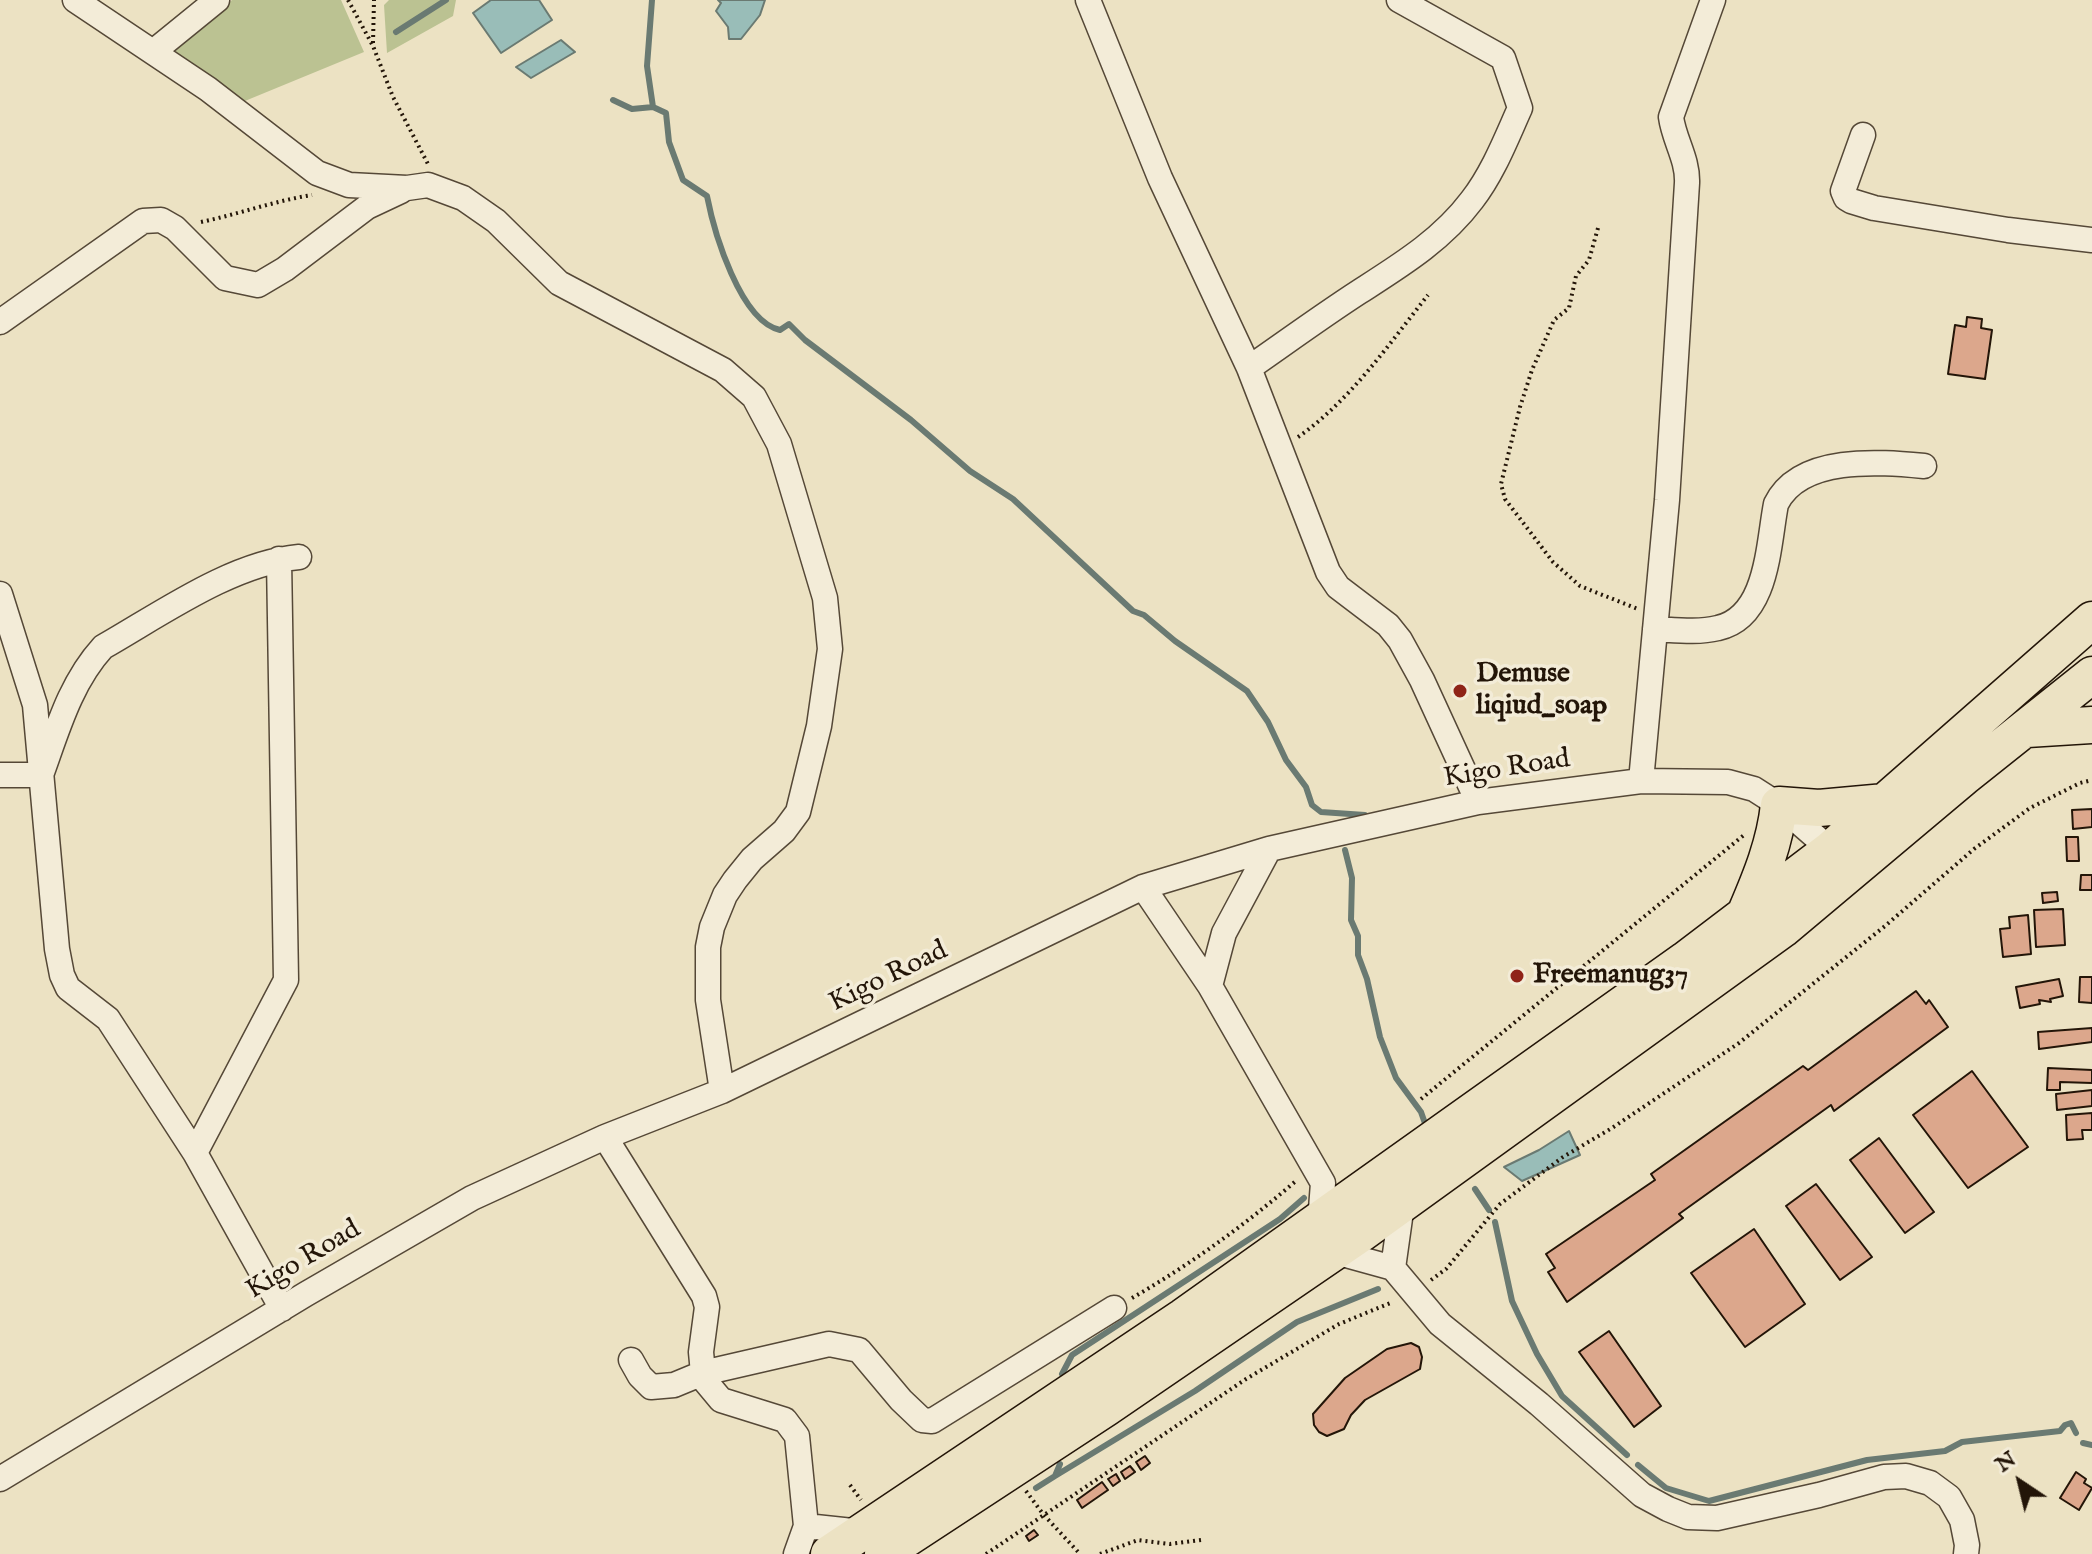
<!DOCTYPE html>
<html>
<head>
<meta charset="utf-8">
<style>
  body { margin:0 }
  #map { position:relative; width:2092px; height:1554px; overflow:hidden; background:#ece2c3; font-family:"IM FELL English",serif }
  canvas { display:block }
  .north { position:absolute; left:1980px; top:1442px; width:80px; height:80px; -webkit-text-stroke:6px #f3ecd8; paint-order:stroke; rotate:325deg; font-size:22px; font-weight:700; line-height:32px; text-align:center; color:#231508 }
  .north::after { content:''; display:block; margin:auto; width:28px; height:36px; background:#231508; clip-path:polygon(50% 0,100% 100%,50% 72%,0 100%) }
</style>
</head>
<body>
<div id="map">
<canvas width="2092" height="1554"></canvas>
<div class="north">N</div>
</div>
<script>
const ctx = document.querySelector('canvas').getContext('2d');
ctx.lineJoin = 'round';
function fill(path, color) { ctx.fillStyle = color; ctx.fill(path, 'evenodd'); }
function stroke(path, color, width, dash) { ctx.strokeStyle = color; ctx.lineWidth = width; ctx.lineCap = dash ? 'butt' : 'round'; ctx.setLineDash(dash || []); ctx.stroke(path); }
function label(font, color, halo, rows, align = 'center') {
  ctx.font = font + ' "IM FELL English",serif'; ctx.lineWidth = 7; ctx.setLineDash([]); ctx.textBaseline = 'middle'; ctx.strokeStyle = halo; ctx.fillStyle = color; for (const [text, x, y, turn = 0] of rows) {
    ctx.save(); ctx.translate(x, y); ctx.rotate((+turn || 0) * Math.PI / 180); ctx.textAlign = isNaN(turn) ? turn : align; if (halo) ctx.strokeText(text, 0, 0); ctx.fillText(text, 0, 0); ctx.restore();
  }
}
fill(new Path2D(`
  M232,0h109l23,52 -124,51 -70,-48z
  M389,0h67l-3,16 -66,37 -3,-48z`), '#bbc292');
const water = new Path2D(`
  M491,0h48l13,20 -51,33 -28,-40z
  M718,0h47l-5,15 -19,24h-12l-1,-12 -12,-16 5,-8z
  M561,40l14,12 -44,26 -15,-11z
  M1569,1131l11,24 -58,26 -18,-14 35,-17z`);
fill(water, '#99bdb8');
stroke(water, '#6a7a72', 2);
stroke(new Path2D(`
  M652,0l-5,66 6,41
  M396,32l50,-32
  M613,100l19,9 21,-2 13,6 3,29 14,38 24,16c7,36 33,125 73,134l9,-6 16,16 106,80 59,51 43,28 120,112 11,4 31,26 72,50 21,31 18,38 20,27 6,18 9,7 44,3 2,6
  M1345,850l7,28 -1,42 7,16v19l9,24 13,58 16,41 25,34 6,17
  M1475,1189l14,21
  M1495,1222l17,79 25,53 25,42 65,59
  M1062,1374l10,-19 208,-136 24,-21
  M2083,1443l9,2
  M1638,1465l28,23 43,13 158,-41 78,-9 17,-9 98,-11 5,-6 6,-2 5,10
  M1055,1476l140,-85 102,-69 81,-33
  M1036,1488l19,-12 5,-12`), '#6a7a72', 6);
const building = new Path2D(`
  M1967,317l15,2 -1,9 11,2 -7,49 -37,-5 7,-49 11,2z
  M2092,809v18l-19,2 -1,-19z
  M2066,837h12l1,24h-12z
  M2081,875h11v15h-12z
  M2057,892l1,9 -15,2 -1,-10z
  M2063,909l2,36 -29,2 -2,-37z
  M2028,915l3,39 -28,3 -3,-28 10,-1 -1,-11z
  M2080,977h12v26l-13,-1z
  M2059,979l4,17 -13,3 1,3 -12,-2 1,4 -20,4 -4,-21z
  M1916,991l10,13 3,-4 19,27 -114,84 -3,-6 -152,109 4,4 -116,84 -19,-30 7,-4 -9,-14 109,-74 -4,-6 152,-108 5,4z
  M2092,1028v14l-53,7 -1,-17z
  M2048,1068l44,2v13l-32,-1v8h-13z
  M1972,1071l56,76 -60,41 -55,-73z
  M2092,1090v16l-35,4 -1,-16z
  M2092,1113v17h-10l1,9 -16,1 -1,-25z
  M1879,1138l55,74 -29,21 -55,-73z
  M1816,1184l56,73 -32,23 -54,-74z
  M1754,1229l51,75 -60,43 -54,-74z
  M1609,1331l52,75 -27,21 -55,-75z
  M1411,1343l8,4 3,10 -2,12 -55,31 -14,15 -7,14 -17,7 -8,-4 -5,-7 -1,-11 32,-36 42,-29z
  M1145,1456l5,7 -9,7 -5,-8z
  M1130,1466l5,6 -10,7 -4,-7z
  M2076,1472l10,7 -2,4 8,5 -13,22 -19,-12z
  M1116,1474l4,7 -7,5 -5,-7z
  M1102,1482l6,8 -26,18 -5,-8z
  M1034,1530l4,5 -9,6 -3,-5z`);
fill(building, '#dca78c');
stroke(building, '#231508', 2);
const minor = new Path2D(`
  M75,0l133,89 109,84 32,12 58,3 21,-3 35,13 33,23 63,62 164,87 31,27 25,47 46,154 5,51 -11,77 -21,86 -14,19 -32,28 -17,21 -10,15 -13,32 -4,20v53l14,91
  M1088,0l72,178 89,190 79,204 10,15 50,38 12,15 22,40 56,122
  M153,52l64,-52
  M1863,135l-20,56 3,7 5,3 23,7 134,22 84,10
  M0,322l143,-101 18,-1 14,8 50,50 33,7 27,-16 82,-62 34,-16
  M1249,368c36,-25 73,-52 110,-76 42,-27 83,-52 113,-92 21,-27 34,-61 48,-92l-17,-50 -104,-58
  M0,594l35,111 22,244 5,26 6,13 40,31 87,134 87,156
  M1655,629c20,1 43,4 63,-1 50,-11 50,-83 58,-124 24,-49 103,-42 148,-38
  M0,775h41c16,-44 29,-92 62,-128 58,-33 129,-84 196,-90
  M1641,781l26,-281 20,-317c1,-24 -13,-43 -16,-66l42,-117
  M1143,887l67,99 113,197 -3,39
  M1210,986l14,-53 45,-84
  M605,1137l99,159 3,11 -6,45 2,21 3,9 15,18 64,20 12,16 9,90 -10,28
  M195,1153l91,-173 -7,-421
  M1335,1252l58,16 47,56 99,80 103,91 26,14 20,8 29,1 102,-23 65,-18 22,-1 24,7 19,14 13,23 5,25 -1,9
  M1393,1268l9,-64
  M631,1360l9,16 11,11 23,-2 29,-12 126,-29 30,6 42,50 21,20 10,1 182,-113
  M0,1479l306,-185 166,-96 133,-61 117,-46 421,-204 126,-38 209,-47 163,-21 87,1 26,7 25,16 61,53
  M806,1526l56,6`);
const highway = new Path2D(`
  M2027,729l65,-4
  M1746,912c15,-35 29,-69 33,-107l40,3 66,-6
  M829,1554l354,-237 502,-357 146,-111 261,-229
  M883,1554l223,-146 256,-175 421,-304 181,-152 128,-102`);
stroke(minor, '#554837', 27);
stroke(highway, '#231508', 39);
stroke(new Path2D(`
  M348,0l25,46 20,51 35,67
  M373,43l1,-43
  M201,222c38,-8 73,-21 111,-27
  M1598,228l-9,32 -13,16 -7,32 -15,12 -22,50 -12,37 -19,77 4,15 48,63 27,24 58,23
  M1298,437c52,-36 91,-93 130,-142
  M1421,1099l323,-264
  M1431,1280l15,-11 54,-65 63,-47 49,-29 127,-85 146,-117 89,-77 56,-41 50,-25 12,-3
  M1132,1298c59,-34 113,-73 165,-118
  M850,1485l11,15
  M1026,1491l17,23 37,40
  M986,1554l260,-175 93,-55 54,-22
  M1100,1554l38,-14 32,4 31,-4`), '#231508', 4, [2, 4]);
stroke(minor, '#f3ecd8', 24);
stroke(highway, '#ece2c3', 36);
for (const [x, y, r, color] of [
  [1460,691,8,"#8f2418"],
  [1517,976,8,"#8f2418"]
]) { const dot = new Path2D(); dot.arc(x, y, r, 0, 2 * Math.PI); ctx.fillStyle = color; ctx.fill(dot); stroke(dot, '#f3ecd8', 3); }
label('bold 28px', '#231508', '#f3ecd8', [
  ["Demuse",1476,675],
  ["liqiud_soap",1476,707],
  ["Freemanug37",1533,976]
], 'left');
label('28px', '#231508', '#f3ecd8', [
  ["Kigo Road",1507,770,-9],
  ["Kigo Road",889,978,-26],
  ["Kigo Road",304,1261,-31]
]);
</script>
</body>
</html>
